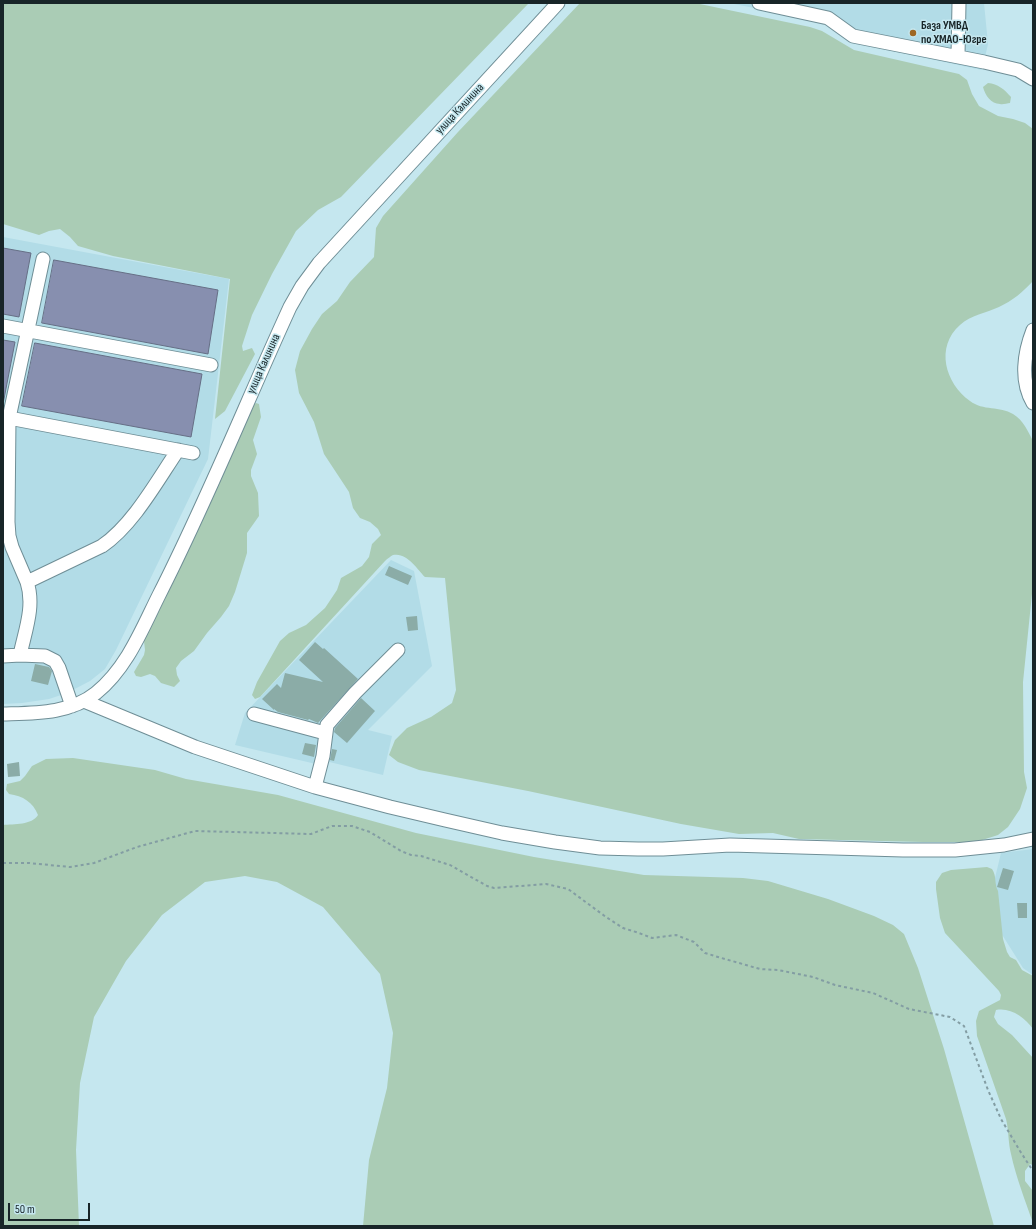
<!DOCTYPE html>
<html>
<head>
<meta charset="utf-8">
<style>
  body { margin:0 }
  #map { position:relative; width:1036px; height:1229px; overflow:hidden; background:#c5e7ef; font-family:"Sofia Sans Condensed",sans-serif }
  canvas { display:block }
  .frame { position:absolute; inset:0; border:4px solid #182528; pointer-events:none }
  .scale { position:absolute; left:8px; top:1203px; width:82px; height:18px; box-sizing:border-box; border:2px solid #182528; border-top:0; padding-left:5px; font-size:12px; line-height:14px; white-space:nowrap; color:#182528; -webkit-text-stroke:3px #c5e7ef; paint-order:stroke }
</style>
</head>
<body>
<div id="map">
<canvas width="1036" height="1229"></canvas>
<div class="frame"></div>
<div class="scale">50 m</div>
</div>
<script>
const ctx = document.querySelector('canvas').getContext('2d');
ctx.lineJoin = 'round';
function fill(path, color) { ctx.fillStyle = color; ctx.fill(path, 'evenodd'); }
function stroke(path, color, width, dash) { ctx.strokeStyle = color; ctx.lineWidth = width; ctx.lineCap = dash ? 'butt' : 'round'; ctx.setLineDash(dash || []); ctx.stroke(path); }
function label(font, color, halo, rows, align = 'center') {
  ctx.font = font + ' "Sofia Sans Condensed",sans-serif'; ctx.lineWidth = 3; ctx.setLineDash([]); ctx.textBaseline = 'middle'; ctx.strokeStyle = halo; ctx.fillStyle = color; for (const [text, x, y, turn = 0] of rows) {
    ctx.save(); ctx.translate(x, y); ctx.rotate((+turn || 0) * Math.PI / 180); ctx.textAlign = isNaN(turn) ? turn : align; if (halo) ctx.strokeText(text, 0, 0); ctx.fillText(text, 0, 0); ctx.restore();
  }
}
fill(new Path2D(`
  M729,3h255l4,41 -6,26 -127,-27 -31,-21z
  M3,237l226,42 -21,180 -92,191 -11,19 -15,12 -23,12 -18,6 -27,4 -19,1z
  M391,560l23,11 18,95 -64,64 24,6 -9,39 -66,-16 -1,5 -81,-19 10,-32z
  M1033,849v126l-10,-7 -22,-35 -7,-51 7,-29z`), '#b2dce7');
fill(new Path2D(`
  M3,3h526l-188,194 -23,13 -22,21 -24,43 -20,41 -10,31 1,5 9,-3 3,6 -30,57 -10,8 15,-140 -117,-23 -35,-10 -8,-9 -10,-8 -11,2 -10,4 -36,-11z
  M580,3h115l115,24 12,4 32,19 105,24 8,6 5,14 7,12 19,10 15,3 12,4 8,6v152c-10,11 -21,20 -34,26 -13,6 -28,8 -39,18 -25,22 -15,58 10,76 13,10 30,5 43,13 10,6 15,17 20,27v143l-10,98 1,90 3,16 -7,21 -12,18 -10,8 -22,7h-53l-124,-3 -26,-6 -34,1 -58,-10 -153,-33 -109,-21 -21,-8 -9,-7 6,-15 12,-12 24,-11 21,-14 4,-13 -11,-112 -20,-1c-8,-8 -18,-25 -32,-22 -2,1 -6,4 -8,6l-125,136 -5,2 -3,-4 5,-13 23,-41 9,-8 17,-8 19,-17 12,-18 4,-12 21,-12 7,-9 3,-13 9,-9 -3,-6 -8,-7 -10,-4 -7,-10 -4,-16 -25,-38 -10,-32 -15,-29 -4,-23 5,-19 12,-22 10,-15 15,-13 13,-19 24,-25 2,-29 7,-12 75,-84z
  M988,83c10,1 16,6 23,14l-1,6c-3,0 -7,2 -10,1 -9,0 -15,-9 -17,-17z
  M256,403l3,1 2,13 -8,23 4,14 -6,16v6l7,17 1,23 -12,17v20l-12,39 -6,14 -8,11 -14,16 -13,18 -13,10 -5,7 1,7 3,6 -6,6 -13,-4 -6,-7 -5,-2 -9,3 -5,-1 -2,-4 10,-17 1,-5 -1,-9 3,-11 105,-224z
  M73,758l82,12 31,9 92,16 138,38 118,24 110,18 99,3 25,3 60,18 46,17 19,9 11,9 14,34 26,81 50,177h-631l6,-66 18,-72 6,-55 -13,-59 -57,-67 -46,-25 -32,-6 -40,6 -43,33 -36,46 -32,56 -14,66 -4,67 3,76h-76v-401c11,-1 29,0 35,-10 -5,-13 -15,-19 -29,-21l-3,-4 1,-6 13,-3 5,-5 7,-10 14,-7z
  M987,867l5,2c5,7 2,15 6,22l5,48 4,13 3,5 6,3 6,10 11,6v53c-8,-11 -22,-22 -37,-19l-2,7 4,7 14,11 21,23v107l-3,-1 -5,7v10l8,10v32c-8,-23 -17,-46 -22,-69 -3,-11 -2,-23 -5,-35l-29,-83 -1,-15 3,-10 21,-11 1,-5 -2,-4 -54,-58 -5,-15 -4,-29v-7l6,-9 9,-3z`), '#aaccb5');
const water = new Path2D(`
  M3,248l28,5 -12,64 -16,-3z
  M54,260l164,30 -10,64 -166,-31z
  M3,340l12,2 -12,62z
  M35,343l167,31 -11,63 -169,-31z`);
fill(water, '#878faf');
stroke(water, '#666f86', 1);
fill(new Path2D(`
  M389,566l23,10 -4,9 -23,-10z
  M417,616l1,14 -10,1 -2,-14z
  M315,642l8,7 1,-1 34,31 -40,44 -9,-4 -1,1 -30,-8 -4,-3v1l-12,-11 15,-15 4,4 4,-15 38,9 -24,-22z
  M35,664l14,3 3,4 -4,14 -17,-4z
  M361,698l14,13 -28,32 -13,-11 1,-4z
  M305,743l11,2 -2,12 -12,-3z
  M332,749l5,1 -3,11 -4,-1z
  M19,762l1,14 -12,1 -1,-13z
  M1003,868l11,3 -6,19 -11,-3z
  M1017,903h10v15h-9z`), '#8baca7');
const minor = new Path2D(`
  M759,3l69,15 25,18 131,26 34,8 15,9
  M958,56l1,-53
  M3,326l208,39
  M1033,330c-9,23 -13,51 0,73
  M3,418h6l34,-159
  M27,582l-15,-35 -3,-11 -1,-14 1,-104 184,35
  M3,656l17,-1
  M84,701l111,46 120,40 75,20 55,13 57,13 53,9 45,6 38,1h25l67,-4 173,5h52l49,-5 29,-6
  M72,706l-13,-38 -4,-7 -10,-5 -25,-1c5,-24 15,-49 7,-73l75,-36c31,-21 55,-65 76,-96
  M3,714c31,-1 67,0 93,-21 31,-25 46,-64 63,-98 48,-94 87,-192 131,-288l12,-21 17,-23 239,-260
  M254,714l71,19
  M315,787l8,-31 4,-31 28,-32 43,-43`);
stroke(minor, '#6f8e96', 15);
stroke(new Path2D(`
  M3,863h26l41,4 24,-4 43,-16 58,-16 116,3 21,-8h20l18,6 31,19 10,4 10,1 29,9 37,21 7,2 52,-4 22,5 38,28 17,11 16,5 13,5 24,-3 18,7 11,11 13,4 42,12 18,1 35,7 22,8 38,8 36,16 41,8 14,9 24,64 13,29 19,32 13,20`), '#839da3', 2, [3, 3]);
stroke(minor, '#fff', 13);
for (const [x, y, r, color] of [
  [913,33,4,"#9e6722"]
]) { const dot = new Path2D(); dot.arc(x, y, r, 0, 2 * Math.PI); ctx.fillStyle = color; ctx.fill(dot); stroke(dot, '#c5e7ef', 1.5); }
label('bold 12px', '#182528', '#c5e7ef', [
  ["База УМВД",921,26],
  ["по ХМАО-Югре",921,40]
], 'left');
label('12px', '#182528', '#c5e7ef', [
  ["улица Калинина",460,109,-47],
  ["улица Калинина",264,364,-66]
]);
</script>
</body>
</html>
